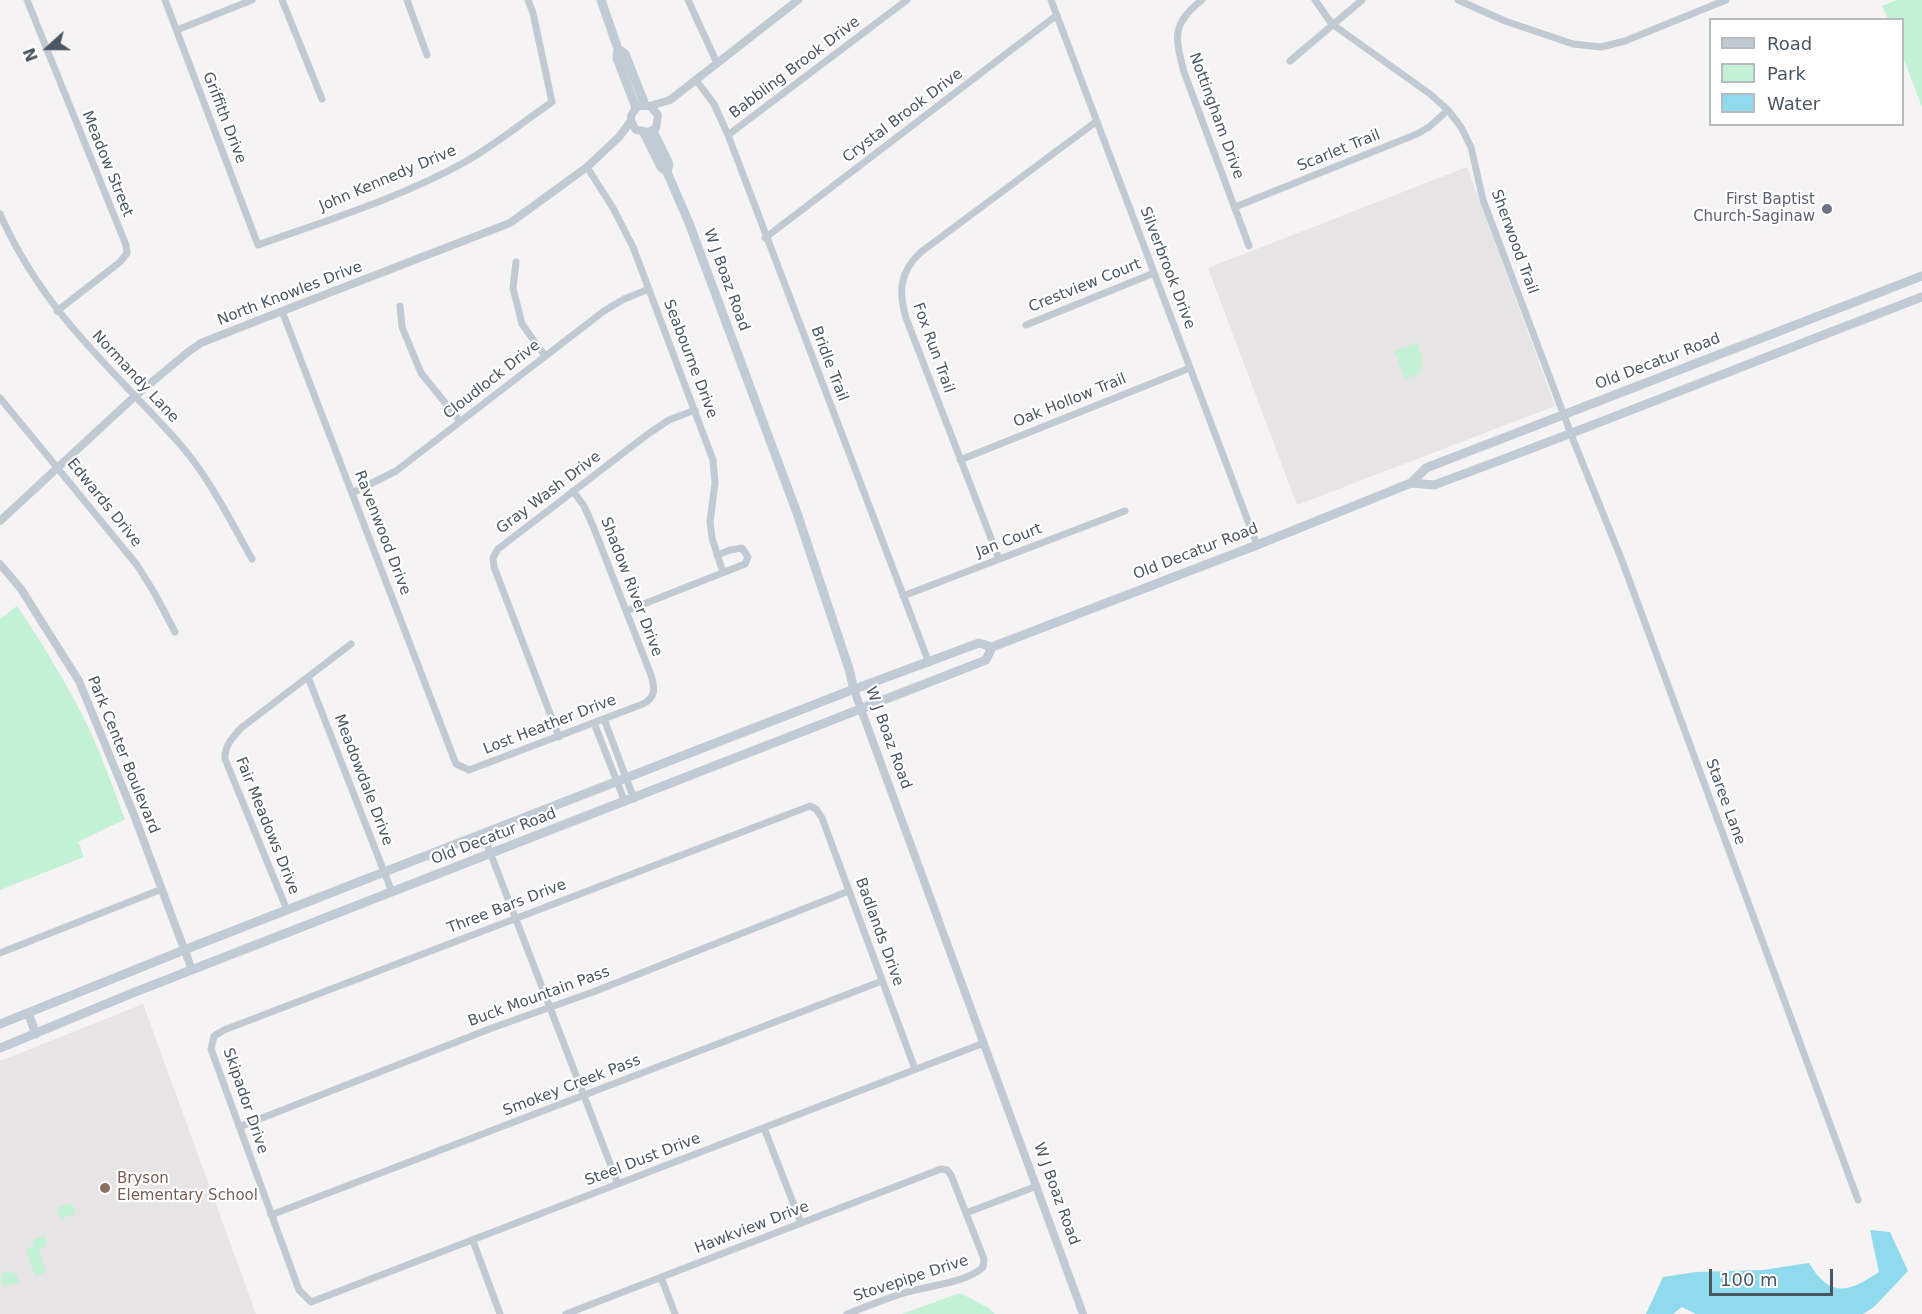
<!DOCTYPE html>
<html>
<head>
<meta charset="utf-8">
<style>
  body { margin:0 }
  #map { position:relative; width:1922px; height:1314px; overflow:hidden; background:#f5f3f3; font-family:"DejaVu Sans",sans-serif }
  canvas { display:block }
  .legend { position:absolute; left:1709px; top:18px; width:195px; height:108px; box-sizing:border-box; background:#fff; border:2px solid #b7bbc0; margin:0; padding:8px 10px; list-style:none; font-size:18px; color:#4a5661 }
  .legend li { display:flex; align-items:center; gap:12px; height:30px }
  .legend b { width:30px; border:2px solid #b7bbc0 }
  .north { position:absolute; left:18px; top:18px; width:60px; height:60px; -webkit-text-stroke:4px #fff; paint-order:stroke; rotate:249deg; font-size:16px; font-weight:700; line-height:24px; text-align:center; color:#4a5661 }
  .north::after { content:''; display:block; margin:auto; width:21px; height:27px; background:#4a5661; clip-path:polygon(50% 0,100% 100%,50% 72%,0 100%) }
  .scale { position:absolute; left:1709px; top:1269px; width:124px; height:27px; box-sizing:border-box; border:3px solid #4a5661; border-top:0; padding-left:8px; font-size:18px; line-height:21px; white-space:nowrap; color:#4a5661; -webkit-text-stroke:4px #fff; paint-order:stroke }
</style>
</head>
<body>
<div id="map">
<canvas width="1922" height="1314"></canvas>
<ul class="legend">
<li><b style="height:8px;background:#c1cbd6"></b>Road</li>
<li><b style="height:16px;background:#c3f1d5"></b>Park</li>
<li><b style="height:16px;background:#90daee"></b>Water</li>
</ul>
<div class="north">N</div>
<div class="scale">100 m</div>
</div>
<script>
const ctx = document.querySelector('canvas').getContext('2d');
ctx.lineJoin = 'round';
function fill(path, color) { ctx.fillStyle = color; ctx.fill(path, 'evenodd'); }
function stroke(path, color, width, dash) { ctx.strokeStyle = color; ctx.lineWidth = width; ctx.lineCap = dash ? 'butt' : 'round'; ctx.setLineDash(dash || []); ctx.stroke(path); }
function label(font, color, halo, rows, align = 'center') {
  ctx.font = font + ' "DejaVu Sans",sans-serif'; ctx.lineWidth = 4.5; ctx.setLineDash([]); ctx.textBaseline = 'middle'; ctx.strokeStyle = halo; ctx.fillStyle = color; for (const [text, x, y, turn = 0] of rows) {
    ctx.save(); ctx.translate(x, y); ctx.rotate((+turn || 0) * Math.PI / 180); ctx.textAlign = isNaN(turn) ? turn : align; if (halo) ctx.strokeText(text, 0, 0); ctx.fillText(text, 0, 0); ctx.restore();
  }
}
fill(new Path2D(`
  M1467,167l88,239 -258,99 -89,-237z
  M143,1004l113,310h-256v-253z`), '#e6e4e5');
fill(new Path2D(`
  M1897,0h25v107l-19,-50 -1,-37 -14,-1 -6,-13z
  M1417,343l6,17 -4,14 -14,5 -11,-28z
  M17,606c28,41 53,83 74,127 13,28 23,58 34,86l-47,23 6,15 -84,33v-271z
  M70,1203h2l3,9 -1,2 -13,5 -4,-11z
  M44,1236l3,5 -1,5 -7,4 7,22 -11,4 -9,-26 7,-4v-6z
  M7,1271l9,3 3,8 -15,5 -3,-6 2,-9z
  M960,1293l29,15 6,6h-93z`), '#c3f1d5');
fill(new Path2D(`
  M1870,1230l20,2 18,39 -34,36 -11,7h-167l-14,-7 -9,7h-27l17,-37 33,-5 67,-2 46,-7c21,35 39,30 70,9z`), '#90daee');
stroke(new Path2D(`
  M27,0l99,245 1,8 -7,9 -63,49
  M165,0l93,245c70,-25 142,-47 207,-83 30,-17 58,-40 87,-60l-19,-89 -5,-13
  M282,0l40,99
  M407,0l20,55
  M688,0l29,63
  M1051,0l206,545
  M1202,0c-31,24 -27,37 -18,72l65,174
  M1315,0l17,24 98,70 18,16 13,17 10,20 12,53 91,242 47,116 237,642
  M1458,0l47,21 68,23 28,3 24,-6 101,-41
  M177,30l75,-30
  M1290,61l72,-61
  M696,80l18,24 14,31 201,528
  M728,135l179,-135
  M587,167l26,41 20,39 80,213 2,23 -5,39 2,16 11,34
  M1235,207l182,-73 12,-7 19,-17
  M0,214c43,98 110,152 179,229 30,34 51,77 73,116
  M765,238l292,-223
  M516,262l-3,26 9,36 23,32
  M400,306l2,21 19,46 39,48
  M282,311l174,453 13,6 174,-66c13,-7 12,-16 8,-29l-58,-149 -9,-20 -11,-15
  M1026,325l128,-52
  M0,398l137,167 18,29 20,38
  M960,460l230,-92
  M352,493l44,-22 208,-160 20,-12 25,-10
  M999,559l-93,-241c-8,-27 -6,-47 15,-66l176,-131
  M903,596l222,-85
  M626,611l119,-47 3,-7 -6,-9 -12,2 -13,5
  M308,677l84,215
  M604,719l30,80
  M594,723l31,79
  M559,737l-65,-170 -1,-9 5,-9 150,-115 21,-14 26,-10
  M483,834l135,350
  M287,910l-62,-151c-1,-13 8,-22 16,-31l110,-84
  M0,953l162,-64
  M915,1069l-93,-251 -6,-9 -6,-3 -586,224 -10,6 -3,13 88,241 12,12 673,-259
  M239,1127l253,-99 101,-36 256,-101
  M764,1128l37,95
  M966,1213l71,-27
  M271,1215l611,-234
  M473,1241l27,73
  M661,1277l14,37
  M566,1314l375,-145 6,1 4,5 33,84 -1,8c-16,16 -57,19 -79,26 -20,6 -38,14 -57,21`), '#c1cad2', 7);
stroke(new Path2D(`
  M650,106l20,-6 128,-100
  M0,521l134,-124 54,-45 13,-9 53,-21 256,-99 77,-56 32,-30 12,-16v-5l5,-8 4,-2h10l8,9 -2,13 -7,4 -13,-2 -5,-9
  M0,564l21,25 58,92 55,134 58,155
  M854,690l229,624`), '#c1cad2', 8);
stroke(new Path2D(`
  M601,0l17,49 -1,9 19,50
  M618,49l7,5 20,51
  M653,131l16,33 -2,8
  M644,133l17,34 6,5 22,51 108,290 52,156 5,21
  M1411,483l23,2c164,-60 325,-126 488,-188
  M28,1013l8,21
  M0,1024l184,-74 660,-257 135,-50 13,4 265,-102 154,-62 15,-15 496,-192
  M0,1048l130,-54 856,-334 6,-13`), '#c1cbd6', 9);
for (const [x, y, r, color] of [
  [1827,209,6,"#6b7280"],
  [105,1188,6,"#8d6e63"]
]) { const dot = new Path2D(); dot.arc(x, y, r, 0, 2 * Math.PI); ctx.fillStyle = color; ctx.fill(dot); stroke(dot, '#fff', 2); }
label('15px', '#4a5661', '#fff', [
  ["Babbling Brook Drive",795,68,-37],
  ["Crystal Brook Drive",903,116,-37],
  ["Nottingham Drive",1216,116,70],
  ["Griffith Drive",224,118,69],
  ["Scarlet Trail",1339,151,-22],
  ["Meadow Street",107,164,68],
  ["John Kennedy Drive",388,179,-23],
  ["Sherwood Trail",1514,242,70],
  ["Silverbrook Drive",1167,268,69],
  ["W J Boaz Road",726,280,70],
  ["Crestview Court",1085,286,-22],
  ["North Knowles Drive",290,294,-21],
  ["Fox Run Trail",933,348,70],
  ["Seabourne Drive",690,359,69],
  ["Old Decatur Road",1658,362,-21],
  ["Bridle Trail",829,364,69],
  ["Normandy Lane",135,377,47],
  ["Cloudlock Drive",492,380,-38],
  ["Oak Hollow Trail",1070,401,-22],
  ["Gray Wash Drive",549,493,-37],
  ["Edwards Drive",104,503,51],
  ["Ravenwood Drive",382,533,69],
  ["Jan Court",1009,541,-21],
  ["Old Decatur Road",1196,552,-21],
  ["Shadow River Drive",631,587,69],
  ["Lost Heather Drive",550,725,-21],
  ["W J Boaz Road",888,738,70],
  ["Park Center Boulevard",123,755,68],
  ["Meadowdale Drive",363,780,69],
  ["Staree Lane",1725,802,70],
  ["Fair Meadows Drive",267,826,68],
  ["Old Decatur Road",494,837,-21],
  ["Three Bars Drive",507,907,-21],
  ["Badlands Drive",879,932,70],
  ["Buck Mountain Pass",539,997,-20],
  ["Smokey Creek Pass",572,1086,-21],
  ["Skipador Drive",245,1101,71],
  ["Steel Dust Drive",643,1160,-21],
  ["W J Boaz Road",1056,1194,70],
  ["Hawkview Drive",752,1228,-21],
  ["Stovepipe Drive",911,1279,-18]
]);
label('15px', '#5b616d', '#fff', [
  ["First Baptist",1815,200],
  ["Church-Saginaw",1815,217]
], 'right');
label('15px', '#785e54', '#fff', [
  ["Bryson",117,1179],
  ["Elementary School",117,1196]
], 'left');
</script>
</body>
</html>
